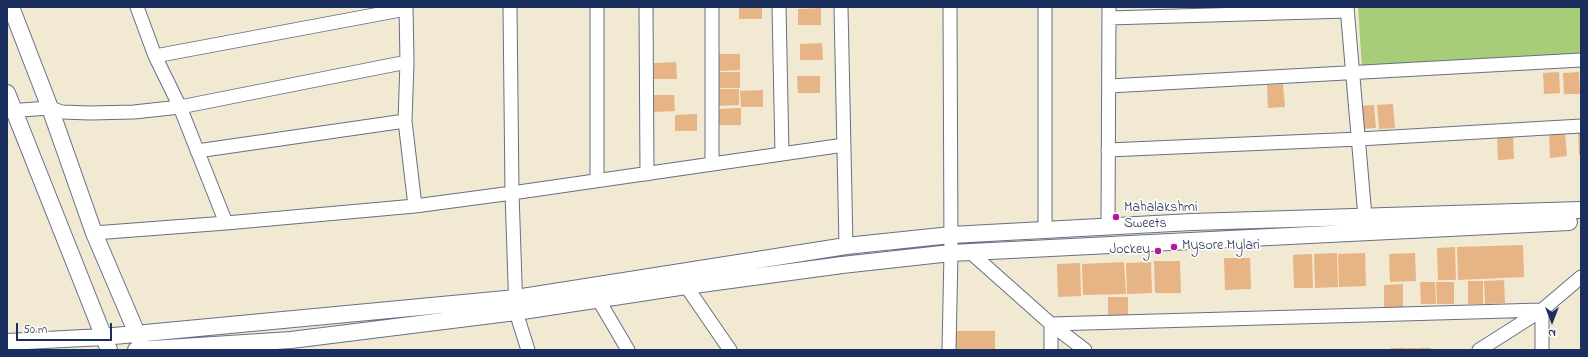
<!DOCTYPE html>
<html>
<head>
<meta charset="utf-8">
<style>
  body { margin:0 }
  #map { position:relative; width:1588px; height:357px; overflow:hidden; background:#f1e9d1; font-family:"Indie Flower",sans-serif }
  canvas { display:block }
  .frame { position:absolute; inset:0; border:8px solid #1b2f5e; pointer-events:none }
  .north { position:absolute; left:1532px; top:301px; width:40px; height:40px; -webkit-text-stroke:3px #fdfcf7; paint-order:stroke; rotate:180deg; font-size:11px; font-weight:700; line-height:16px; text-align:center; color:#1b2f5e }
  .north::after { content:''; display:block; margin:auto; width:14px; height:18px; background:#1b2f5e; clip-path:polygon(50% 0,100% 100%,50% 72%,0 100%) }
  .scale { position:absolute; left:16px; top:323px; width:96px; height:18px; box-sizing:border-box; border:2px solid #1b2f5e; border-top:0; padding-left:5px; font-size:12px; line-height:14px; white-space:nowrap; color:#1b2f5e; -webkit-text-stroke:3px #fdfcf7; paint-order:stroke }
</style>
</head>
<body>
<div id="map">
<canvas width="1588" height="357"></canvas>
<div class="frame"></div>
<div class="north">N</div>
<div class="scale">50 m</div>
</div>
<script>
const ctx = document.querySelector('canvas').getContext('2d');
ctx.lineJoin = 'round';
function fill(path, color) { ctx.fillStyle = color; ctx.fill(path, 'evenodd'); }
function stroke(path, color, width, dash) { ctx.strokeStyle = color; ctx.lineWidth = width; ctx.lineCap = dash ? 'butt' : 'round'; ctx.setLineDash(dash || []); ctx.stroke(path); }
function label(font, color, halo, rows, align = 'center') {
  ctx.font = font + ' "Indie Flower",sans-serif'; ctx.lineWidth = 3.5; ctx.setLineDash([]); ctx.textBaseline = 'middle'; ctx.strokeStyle = halo; ctx.fillStyle = color; for (const [text, x, y, turn = 0] of rows) {
    ctx.save(); ctx.translate(x, y); ctx.rotate((+turn || 0) * Math.PI / 180); ctx.textAlign = isNaN(turn) ? turn : align; if (halo) ctx.strokeText(text, 0, 0); ctx.fillText(text, 0, 0); ctx.restore();
  }
}
fill(new Path2D(`
  M1358,7h223v48l-219,13z`), '#a7cd78');
fill(new Path2D(`
  M739,7h23v12h-23z
  M821,8v17h-23v-16z
  M822,43l1,17h-23v-16z
  M717,54h23v16l-22,1z
  M676,62l1,17h-23v-16z
  M717,72h23v16h-23z
  M1559,72l1,21 -16,1 -1,-21z
  M1579,72l1,22h-16l-1,-21z
  M797,76h23v17h-22z
  M1283,84l2,23 -17,1 -1,-23z
  M716,89h23v16l-23,1z
  M763,90v17h-22l-1,-16z
  M652,95h22l1,16 -23,1z
  M1393,104l2,24 -16,1 -2,-24z
  M1374,105l2,23 -17,1 -1,-23z
  M741,108v17h-23v-16z
  M697,114v17h-22v-16z
  M1578,131h3v24h-2z
  M1565,133l2,23 -17,2 -1,-24z
  M1513,135l1,24 -16,1 -1,-24z
  M1523,245l1,32 -66,3 -1,-33z
  M1455,247l1,33h-18l-1,-32z
  M1337,253l1,34 -23,1 -1,-34z
  M1365,253l1,33 -27,1 -1,-33z
  M1415,253l1,28 -26,1 -1,-28z
  M1312,254l1,34h-19l-1,-33z
  M1224,258h26l1,31 -26,1z
  M1154,261h26l1,32h-26z
  M1124,262l2,32 -43,1 -1,-31z
  M1151,262l1,31 -25,1 -1,-31z
  M1080,263l1,33 -23,1 -1,-33z
  M1504,280l1,23 -20,1 -1,-23z
  M1468,281h15v23h-15z
  M1420,282h15l1,22h-15z
  M1436,282h18v22h-17z
  M1403,284v23l-19,1v-23z
  M1108,297h20v20l-20,1z
  M954,331h41v19h-41z
  M1391,348h15v2h-15z
  M1407,348h10v2h-10z
  M1418,348h13v2h-13z`), '#e7b486');
const minor = new Path2D(`
  M137,7l18,49 25,51 46,116
  M406,7l1,55
  M510,7l2,186 332,-48
  M646,7l1,167
  M779,7l3,147
  M841,7l5,239
  M1045,7v223
  M1347,7l18,210
  M1109,18l238,-7
  M155,56l251,-47
  M1109,86l472,-26
  M7,111l43,-3 12,4 28,1 44,-1 46,-5 227,-45 -2,59 10,85
  M1108,150l251,-11 222,-13
  M197,151l208,-30
  M712,164v-157
  M597,180v-173
  M1108,226l1,-219
  M94,233l132,-10 189,-17 97,-13 4,119 12,38
  M970,252l81,72 34,26
  M686,286l44,64
  M598,299l30,51
  M949,350l2,-97 -1,-246
  M1051,350v-26l491,-14v40
  M1479,350l63,-40 39,-33`);
const tertiary = new Path2D(`
  M11,7l39,101 44,125 47,110
  M7,93l102,257
  M7,342l96,-5 413,-39 330,-52 105,-11 241,-13 389,-12
  M136,350l155,-10 225,-28 170,-26 156,-21 109,-12 618,-31`);
stroke(minor, '#667086', 15);
stroke(tertiary, '#667086', 18);
stroke(minor, '#fff', 13);
stroke(tertiary, '#fff', 16);
for (const [x, y, r, color] of [
  [1116,217,4,"#b5179e"],
  [1174,247,4,"#b5179e"],
  [1158,251,4,"#b5179e"]
]) { const dot = new Path2D(); dot.arc(x, y, r, 0, 2 * Math.PI); ctx.fillStyle = color; ctx.fill(dot); stroke(dot, '#fdfcf7', 1.5); }
label('14px', '#1b2f5e', '#fdfcf7', [
  ["Mahalakshmi",1124,209],
  ["Sweets",1124,225],
  ["Mysore Mylari",1182,247],
  ["Jockey",1150,251,"right"]
], 'left');
</script>
</body>
</html>
